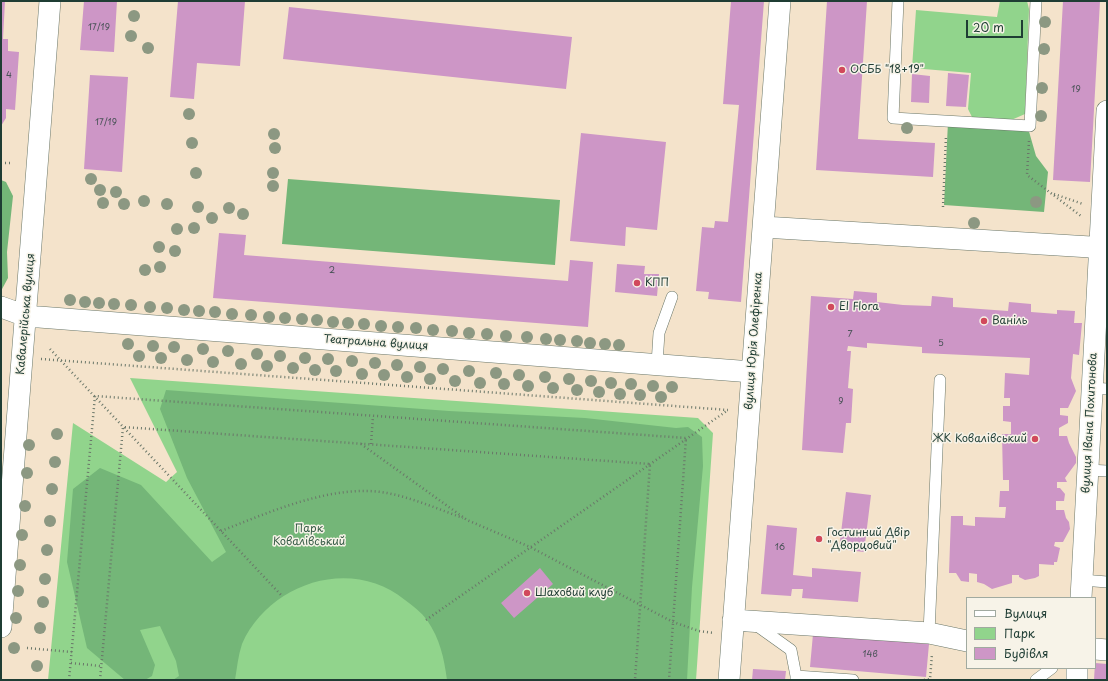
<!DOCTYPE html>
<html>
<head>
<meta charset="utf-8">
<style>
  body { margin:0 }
  #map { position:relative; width:1108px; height:681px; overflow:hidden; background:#f4e3cb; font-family:"Playpen Sans",sans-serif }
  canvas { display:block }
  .frame { position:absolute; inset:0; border:2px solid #1f3d34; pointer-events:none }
  .legend { position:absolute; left:966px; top:597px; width:130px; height:72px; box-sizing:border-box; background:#f7f3e8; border:1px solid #a1aaa0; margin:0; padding:5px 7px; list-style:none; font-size:12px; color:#1f3d34 }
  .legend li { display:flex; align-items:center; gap:8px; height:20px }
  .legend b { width:20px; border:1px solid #a1aaa0 }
  .scale { position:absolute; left:966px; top:20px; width:57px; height:18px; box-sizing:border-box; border:2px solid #1f3d34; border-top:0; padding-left:5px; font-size:12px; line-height:14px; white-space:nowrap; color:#1f3d34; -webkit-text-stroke:3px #f7f3e8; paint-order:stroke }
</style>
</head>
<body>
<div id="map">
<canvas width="1108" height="681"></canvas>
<div class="frame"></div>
<ul class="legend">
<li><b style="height:5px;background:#fff"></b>Вулиця</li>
<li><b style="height:11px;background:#91d48c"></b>Парк</li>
<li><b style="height:11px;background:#cd96c6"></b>Будівля</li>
</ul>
<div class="scale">20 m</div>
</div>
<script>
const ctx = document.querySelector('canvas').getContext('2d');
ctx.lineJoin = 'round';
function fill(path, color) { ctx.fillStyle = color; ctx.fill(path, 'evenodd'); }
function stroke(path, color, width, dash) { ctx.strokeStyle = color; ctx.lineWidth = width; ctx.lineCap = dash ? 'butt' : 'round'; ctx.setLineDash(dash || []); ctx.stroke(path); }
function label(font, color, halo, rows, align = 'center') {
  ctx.font = font + ' "Playpen Sans",sans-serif'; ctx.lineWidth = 3; ctx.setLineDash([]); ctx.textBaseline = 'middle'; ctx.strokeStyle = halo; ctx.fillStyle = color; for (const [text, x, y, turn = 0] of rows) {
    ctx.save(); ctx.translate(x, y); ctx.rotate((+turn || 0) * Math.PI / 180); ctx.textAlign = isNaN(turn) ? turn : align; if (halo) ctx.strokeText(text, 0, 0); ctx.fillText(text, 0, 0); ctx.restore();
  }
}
fill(new Path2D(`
  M1000,1h27l2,8 -4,105 -16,7 -36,-2 -5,-10 3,-36 -59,-5 4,-58 81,7z
  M130,378l568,40 15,15 -17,247h-648l25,-257 93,59 11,-10z`), '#91d48c');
fill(new Path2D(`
  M948,122l80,6 8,28 12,16 -4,40 -100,-7z
  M288,179l272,21 -5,65 -273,-21z
  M1,180l5,2 7,14 -6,56 1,26 -7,13z
  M166,390l283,21 136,7 91,10 12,-1 14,10 1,29 -11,121 -5,93h-240c-3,-22 -7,-41 -20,-60 -6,-8 -14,-14 -22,-20 -54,-44 -136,-17 -163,44 -4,12 -5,24 -7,36h-62l6,-4 -3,-15 -16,-35 -20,4 15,35 -3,11 -7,4h-20l-38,-32 -20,-86 6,-73 27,-21 41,17 71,77 14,-10 -39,-74 -27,-69z`), '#74b678');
fill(new Path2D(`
  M1,1h4l-2,38h5v12l11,1 -4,58 -9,-1v9l-5,8z
  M84,1h33l-3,51 -34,-2z
  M178,1h67l-5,65 -43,-3 -3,36 -24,-2z
  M731,1h33l-23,301 -33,-3 1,-7 -13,-1 6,-64 12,1 1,-7 13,1 11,-117 -16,-1z
  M827,1h40l-9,138 77,4 -2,34 -117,-7z
  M1063,1h37l-10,181 -37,-2z
  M289,7l283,30 -6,52 -283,-30z
  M948,73l21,2 -3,32 -20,-1z
  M912,74l18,2 -1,27 -18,-1z
  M90,75l38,2 -6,95 -38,-3z
  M581,133l85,9 -9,88 -31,-3 -1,19 -55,-5z
  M219,233l27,2 -2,20 324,26 2,-21 23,2 -5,65 -375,-29z
  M617,264l28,2 -1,8h15l-2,22 -42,-4z
  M854,291l23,2v9l26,3 28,1 1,-10 21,2v9l55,4 1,-9 22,2v8l26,2v-4l18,1 -1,12h8l-3,32 -6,-1 -2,24 5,13 -8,17h-8v7l8,1v7l-9,5v8h8l2,7 7,14v6l-11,15 2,4h-10v6h3l5,6 -1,7h-8v9h8l2,8 3,4 1,7 -7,13h-8l-1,4 6,2 -3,14h-3v3l-15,-1v12l-4,2 -10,2 -6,-3v-2h-7v8l-20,6 -8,-5 -7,-2v-8l-8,-1v9l-8,-1 -5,-8h-7l2,-57h12v9l12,1v-9l30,1 1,-11h-7l1,-16h9v-11h-6l-1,-46h9v-12l-8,-1v-15h7v-8h-6l1,-25 24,2 1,-17 -108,-5v-6l-55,-4v5l-19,-2 -1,5h4l-3,37 5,1 -2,34h-5l-3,30 -41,-3 9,-154 42,3z
  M846,492l25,3 -7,57 -25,-3z
  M767,525l30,3 -4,47 19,2v-9l49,4 -3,30 -56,-4 1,-9h-11l-1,7 -30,-2z
  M540,568l13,16 -39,34 -13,-15z
  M813,634l116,10 -3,33 -116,-10z
  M1095,663l12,1v16h-13z
  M753,669l33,2 -1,9h-33z`), '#cd96c6');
const lane = new Path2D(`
  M898,1l-5,117 137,8 6,-125
  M657,364l2,-31 13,-36
  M1092,388l15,1
  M1088,470l19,1
  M1082,580l25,2
  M756,625l35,25 5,26
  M929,633l11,-253
  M796,680v-4l57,4
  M1036,680l16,-12`);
const street = new Path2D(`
  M763,227l344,21
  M1,307l25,9 726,56
  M1081,598l26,-487
  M733,620l196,13 38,8
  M1,627l49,-626
  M1095,649l12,1
  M729,680l51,-679
  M1077,680v-12`);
stroke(lane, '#6a7769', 12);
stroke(street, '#6a7769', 22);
stroke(new Path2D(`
  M1029,141l-2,34 54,41
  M1,163h10
  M1054,194l29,10
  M943,207l3,-71
  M50,349l232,247
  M41,359l687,51
  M361,444l106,76 63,27 143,75 26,9 15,2
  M371,444l2,-28
  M221,531c49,-19 113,-48 166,-38 26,5 51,16 76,25
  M426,620l302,-210
  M27,648l45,4
  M71,663l30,3
  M69,680l26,-284 591,42 -17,242
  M100,680l23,-253 527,37 -15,216
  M924,680l6,-1 2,-25`), '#6a7769', 2.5, [1, 3]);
stroke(lane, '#fff', 11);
stroke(street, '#fff', 21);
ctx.fillStyle = '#8c9882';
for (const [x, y] of [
  [134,16],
  [1045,22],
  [131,36],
  [148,48],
  [1044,49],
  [1042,88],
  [189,114],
  [1041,116],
  [907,128],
  [274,134],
  [192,143],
  [275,148],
  [196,173],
  [273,173],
  [91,179],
  [273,186],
  [100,190],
  [116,192],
  [144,201],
  [1036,202],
  [103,203],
  [124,204],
  [167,204],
  [198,207],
  [229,208],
  [243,214],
  [212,218],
  [974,223],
  [194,228],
  [177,229],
  [159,247],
  [175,251],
  [160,267],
  [145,270],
  [70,300],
  [85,302],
  [99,303],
  [114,304],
  [131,305],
  [150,307],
  [167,308],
  [184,310],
  [199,311],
  [215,312],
  [232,314],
  [251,315],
  [269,317],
  [285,318],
  [302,319],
  [317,320],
  [333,322],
  [348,323],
  [364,324],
  [381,326],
  [398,327],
  [416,328],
  [433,330],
  [452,331],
  [469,333],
  [487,334],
  [506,336],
  [527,337],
  [546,339],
  [560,340],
  [577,341],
  [590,343],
  [128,344],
  [605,344],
  [619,345],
  [153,346],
  [174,347],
  [203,349],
  [228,351],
  [257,354],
  [139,356],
  [280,356],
  [161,358],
  [305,358],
  [328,359],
  [187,360],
  [352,361],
  [213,362],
  [375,363],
  [241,364],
  [397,365],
  [267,366],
  [420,367],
  [293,368],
  [443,369],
  [315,370],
  [336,371],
  [469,371],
  [496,373],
  [362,374],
  [384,375],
  [519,375],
  [407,377],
  [545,377],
  [430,379],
  [569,379],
  [455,381],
  [591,381],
  [480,383],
  [611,383],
  [504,384],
  [631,384],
  [528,386],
  [653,386],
  [672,387],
  [553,388],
  [577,390],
  [599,392],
  [620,394],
  [640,395],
  [661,397],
  [57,434],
  [29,445],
  [55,462],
  [27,473],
  [52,489],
  [25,506],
  [50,521],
  [22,535],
  [47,550],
  [20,565],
  [45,579],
  [18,591],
  [43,602],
  [16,618],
  [40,628],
  [14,648],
  [37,666]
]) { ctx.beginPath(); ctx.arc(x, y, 6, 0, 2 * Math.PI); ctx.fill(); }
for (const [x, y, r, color] of [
  [842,70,4,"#d1495b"],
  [637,283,4,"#d1495b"],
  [831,307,4,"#d1495b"],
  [984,321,4,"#d1495b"],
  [1035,439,4,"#d1495b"],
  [819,539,4,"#d1495b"],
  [527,593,4,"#d1495b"]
]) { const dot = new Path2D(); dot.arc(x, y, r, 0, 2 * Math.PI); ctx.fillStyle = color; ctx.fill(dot); stroke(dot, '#f7f3e8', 1.5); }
label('9px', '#4a5358', null, [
  ["17/19",99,28],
  ["4",9,76],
  ["19",1076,90],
  ["17/19",106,123],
  ["2",332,271],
  ["7",850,335],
  ["5",941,344],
  ["9",841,402],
  ["16",780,548],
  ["14в",870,655]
]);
label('11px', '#1f3d34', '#f7f3e8', [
  ["ОСББ \"18+19\"",850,70],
  ["КПП",645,283],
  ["El Flora",839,307],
  ["Ваніль",992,321],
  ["ЖК Ковалівський",1027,439,"right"],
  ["Гостинний Двір",827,533],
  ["\"Дворцовий\"",827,546],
  ["Шаховий клуб",535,593]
], 'left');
label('11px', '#1f3d34', '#f7f3e8', [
  ["Кавалерійська вулиця",26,314,-85],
  ["вулиця Юрія Олефіренка",754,341,-86],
  ["Театральна вулиця",376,343,4],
  ["вулиця Івана Похитонова",1090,423,-87]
]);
label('11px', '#365b46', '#f7f3e8', [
  ["Парк",309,529],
  ["Ковалівський",309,542]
]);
</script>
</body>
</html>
